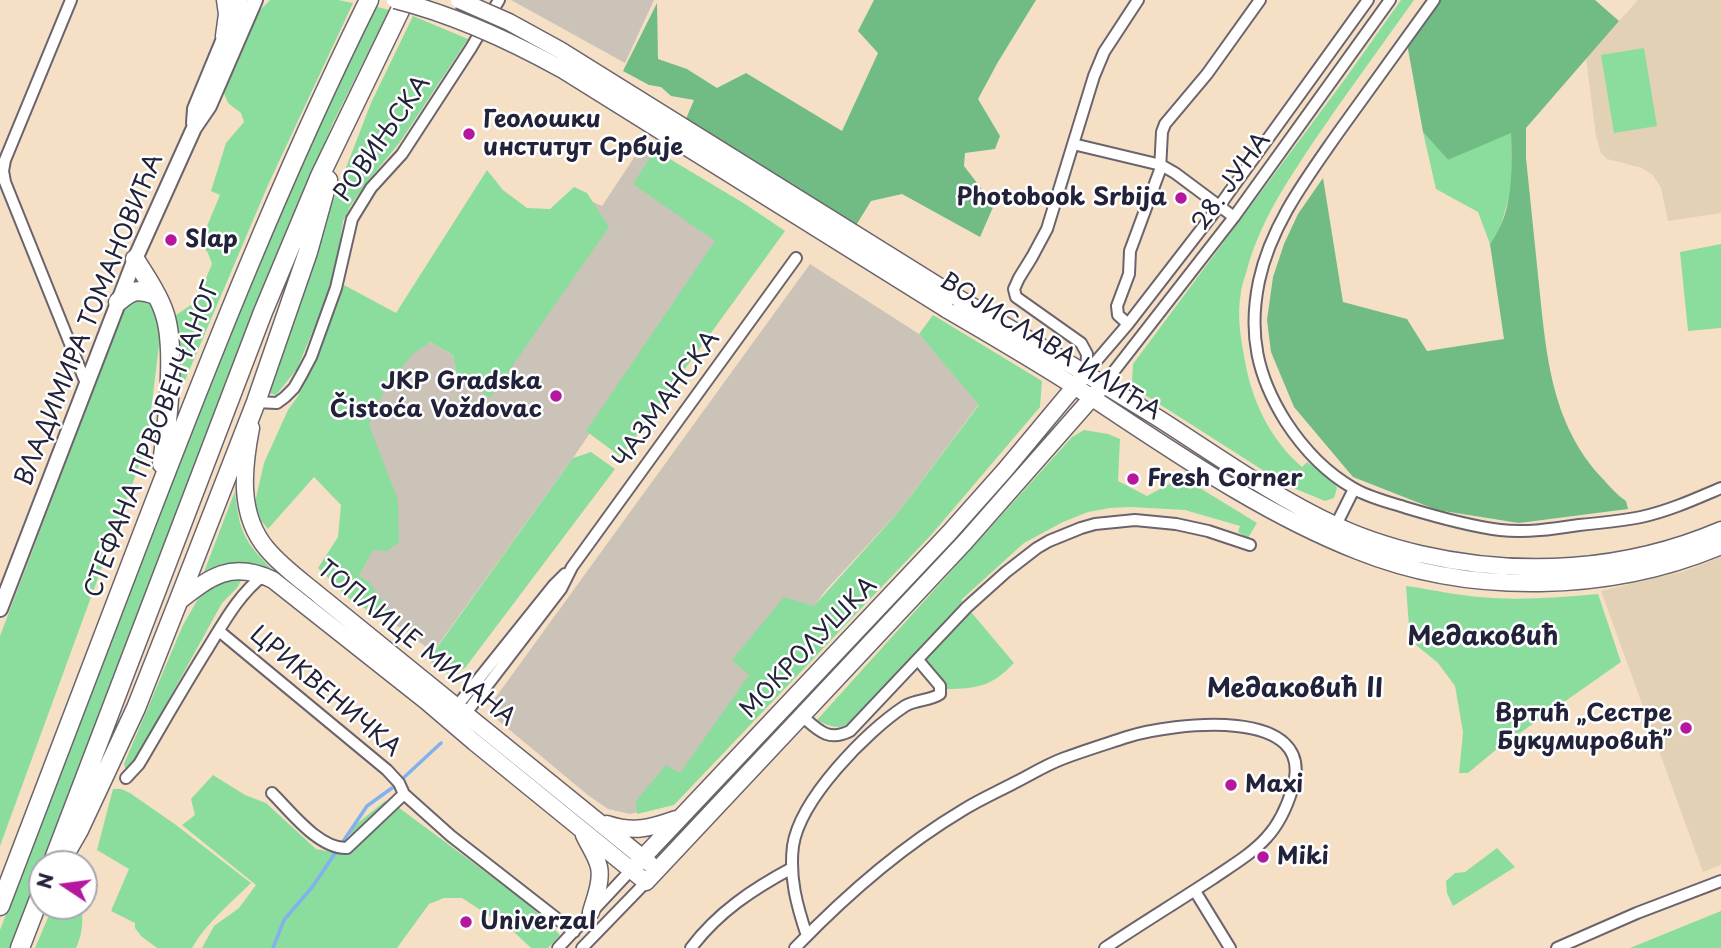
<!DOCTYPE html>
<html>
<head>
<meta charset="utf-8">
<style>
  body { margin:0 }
  #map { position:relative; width:1721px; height:948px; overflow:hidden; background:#f5e0c6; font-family:"Playpen Sans",sans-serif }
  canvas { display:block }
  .north { position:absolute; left:28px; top:850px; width:70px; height:70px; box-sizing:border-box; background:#fff; border:2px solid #a7a7b1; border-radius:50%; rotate:283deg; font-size:19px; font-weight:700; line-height:28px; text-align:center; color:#22223b }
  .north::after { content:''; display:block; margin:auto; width:24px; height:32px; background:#b5179e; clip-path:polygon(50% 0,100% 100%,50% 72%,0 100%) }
</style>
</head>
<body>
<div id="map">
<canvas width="1721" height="948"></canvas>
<div class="north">N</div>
</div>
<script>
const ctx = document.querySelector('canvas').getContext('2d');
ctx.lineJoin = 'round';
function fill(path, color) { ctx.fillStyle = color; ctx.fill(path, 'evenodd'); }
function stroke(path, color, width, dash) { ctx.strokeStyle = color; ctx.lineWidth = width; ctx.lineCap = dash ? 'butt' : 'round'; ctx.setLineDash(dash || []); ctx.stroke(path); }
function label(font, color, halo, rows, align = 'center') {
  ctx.font = font + ' "Playpen Sans",sans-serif'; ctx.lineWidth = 5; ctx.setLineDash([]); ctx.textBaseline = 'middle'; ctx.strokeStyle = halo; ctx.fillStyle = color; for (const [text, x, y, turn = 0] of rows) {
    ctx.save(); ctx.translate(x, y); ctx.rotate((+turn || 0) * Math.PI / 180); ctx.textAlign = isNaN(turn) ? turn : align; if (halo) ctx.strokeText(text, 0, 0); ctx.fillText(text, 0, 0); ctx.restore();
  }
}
fill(new Path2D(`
  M1638,0h83v213l-53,8 -7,-33 -8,-13 -11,-7 -35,-9 -6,-6 -5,-17 -10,-78z
  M1721,557v308l-18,7 -102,-281 84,-20z`), '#e3d1b5');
fill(new Path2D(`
  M511,0h143l-29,63z
  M643,144l13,6 87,58 -170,250 -140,194 -44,-32 -8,-18 -22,-26 14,-27 -13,-134 55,-81 38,21 4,20 13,9 12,-5 111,-177 9,4z
  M810,264l109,70 60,70 -78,105 -75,81 -156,215 -40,9 -22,-5 -19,-13 -90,-75 -8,-7 2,-13z`), '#cbc3b8');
fill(new Path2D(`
  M270,0h68l15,3 -85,182 -93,219 1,-89 15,-10 13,-22 8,-19 -4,-11 -8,-10 20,-48 -9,-4 15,-48 18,-21 -3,-9 -13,-10 -7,-17 36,-73z
  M1401,0h13c-34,48 -69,95 -102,144 -27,41 -50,75 -64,122 -2,9 -6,17 -7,26 -5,26 1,54 6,79 8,37 27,72 55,96l5,-5 27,20 3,6 -3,10 -9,3 -39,-16 -144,-92 -10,-10 1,-19 212,-285z
  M374,6l15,4 -56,113 -64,153 -53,131 -206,541h-10v-18c85,-221 165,-445 256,-665 36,-88 77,-174 118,-259z
  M413,16l55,23 -68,103 -32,39 -17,24 -8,16 -8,52 -14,38 -24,58 -21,26 -7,-2v-4l61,-180 41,-106z
  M1644,48l13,78 -43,7 -13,-78z
  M1423,132l25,28 63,-28 1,55 -13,45 -9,12 -12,-32 -42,-23z
  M655,150l90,54 40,27 -164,226 -35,-26 129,-190 -82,-57z
  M487,170l16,20 24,18 23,1 24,-22 13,6 22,34 -119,171 -33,-23 -4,-20 -23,-13 -17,12 -27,32 -17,39 29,75 1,42 -12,9 -14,-1 -14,26 10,6 19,27 -10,7 -26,-15 -34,-33 20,-31 3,-32 -27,-28 -46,52 -8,-10 -5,-17 9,-39 24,-53 10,-14 12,-25 34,-86 52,28z
  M1721,244v84l-33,3 -8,-79z
  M136,296l17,5 9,19 -15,124 -147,402v-210l127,-334z
  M933,315l109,66 -2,26 -108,127 -258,271 -37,9 -1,-13 30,-36 14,8 69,-98 -17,-15 52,-63 30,9 87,-97 78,-104 -60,-71z
  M1084,430l24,4 12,5 -2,42 29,15 35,-19 75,46 -9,15 -10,-6 2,-6 -55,-16 -54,-3 -21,1 -22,4 -25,10 -39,21 -63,57 53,63c-22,23 -36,26 -68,26l-28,-35c-13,14 -60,68 -75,72 -9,3 -18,-2 -26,-6l255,-283z
  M591,452l24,17 -150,199 -16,7 -21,-15 145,-202z
  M235,491c4,40 9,51 38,79 -32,-6 -37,-13 -69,2z
  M243,577l-6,11 -15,15 -91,165h-6l-1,-4 59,-139 15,-26 15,-15z
  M1406,586c29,4 58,11 87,12 35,2 70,-1 105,-4l23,68 -124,87 -29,24h-9l4,-41 -8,-46 -17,-23 -28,-23z
  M213,775l32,20 21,8 50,46 26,5 12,-28 31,-25 13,6 128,95 34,33 -12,13h-17l-18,-17 -51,-33h-18l-15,6 -32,44h-195l12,-22 25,-18 17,-23 -74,-60 13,-10 -4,-16z
  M113,789h8l9,4 46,32 75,58c-20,20 -45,40 -59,65h-35l-16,-12 -6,-8v-5l-24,-12 18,-42 -32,-19z
  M1497,848l18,19 -62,39 -6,-13 -1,-12 9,-8 10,-1z
  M53,906h25v2l4,1c1,15 0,26 -6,39h-41z
  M1721,911v37h-91z`), '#8bdd9d');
fill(new Path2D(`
  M874,0h162l-38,62 -20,37 22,37 -5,13 -30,4 -1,13 30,39 -14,32 -78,-43 -31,7 -16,26 -170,-106 9,-21 -23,-4 -10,-9 -12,-2 -26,-14 34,-68 1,56 29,10 30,19 29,-15 96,58 36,-78 -20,-22z
  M1434,0h161l24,21 -93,107v30c4,39 8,78 12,117 8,74 11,147 65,204 7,8 14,16 23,22l2,8 -109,14 -82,-13 -84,-33 -59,-70 -23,-55 -4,-32 6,-43 11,-33 14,-30 25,-36 20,124 64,17 20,32 77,-12 -14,-95c24,-32 22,-73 21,-111l-63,27 -25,-28 -17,-94z`), '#70bc84');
stroke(new Path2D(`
  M399,782l42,-39
  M273,948l11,-28 29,-34 54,-80 25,-18`), '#82b1ed', 3.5);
const minor = new Path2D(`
  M71,0l-66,160 -2,11 2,11 82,204
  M1434,0c-32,44 -64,88 -96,133 -32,46 -67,92 -79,148 -11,53 -2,95 27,141 17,26 39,50 67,66 16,10 36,14 54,20 30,9 61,18 93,22 26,3 53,-1 79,-5 21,-2 42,-4 62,-8 28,-6 54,-18 80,-29
  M1073,144l88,21 14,8 59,44
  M1128,324l-10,-9 -1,-9 12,-32 1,-23 30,-81 2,-38 3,-8 42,-50 53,-74
  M1086,373l42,-49 92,-119 148,-205
  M1086,373l1,-19 -6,-11 -65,-46 -2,-8 5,-11 13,-21 15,-28 47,-153 10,-24 34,-52
  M1104,384l130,-167 156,-217
  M256,402l21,1 8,-6 9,-9 8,-14 9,-17 25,-69 16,-69 19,-31 31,-34 69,-106 28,-48
  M1333,531l21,-42
  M219,631l168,139 12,13 5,11
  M453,711l101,-126 11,-11
  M802,716c16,14 26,26 48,15l117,-124 39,-35 31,-24 12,-7 32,-13 14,-4 40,-4 41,4 32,7 42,14
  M463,717l98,-128 11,-22 224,-309
  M126,778l13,-14c23,-39 45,-78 69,-116 16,-26 31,-54 56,-73
  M272,793c19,19 47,56 75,55l57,-54 47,42 123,96
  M1195,891l35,57
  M807,936c-10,-30 -18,-58 -14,-90 7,-47 73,-114 112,-140 11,-7 25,-5 35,-12v-8l-22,-26
  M558,948l73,-78
  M582,948l64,-66
  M691,948c27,-36 62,-59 101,-80
  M795,948c50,-52 106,-101 168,-138 16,-10 34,-18 51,-27 16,-8 32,-18 48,-24 21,-8 44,-15 65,-22 44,-14 194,-33 165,53 -5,16 -13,34 -25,47 -15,17 -36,29 -55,42 -35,23 -71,45 -107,69
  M1557,948l80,-35 84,-32`);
const tertiary = new Path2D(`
  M194,123l1,-14 45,-109
  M0,609l135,-350 59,-131 15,-22 46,-106`);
const secondary = new Path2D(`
  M224,36l3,-22 -2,-14
  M958,298c67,39 134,79 200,120 58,37 115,78 177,107 27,13 56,22 85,29 100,23 205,17 301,-24
  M946,309c43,25 86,50 128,77 91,59 182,125 284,165 112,45 252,42 363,-5
  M251,428c-8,41 -13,87 16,121 15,18 35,32 53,47l329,267
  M178,602c32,-25 53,-42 95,-22l153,121 48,41 172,140 319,-340 139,-158
  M607,824c27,9 44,4 69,-5
  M584,835c5,11 12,20 15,32 3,14 -4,31 -8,45
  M631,870l318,-337 56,-63 75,-90`);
const trunk = new Path2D(`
  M135,259c10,17 23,34 29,53 13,35 3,114 -2,152
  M118,302c15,-13 20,-13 38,-7
  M60,863l19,-33 57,-122 42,-106 78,-200 52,-150 20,-72
  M52,864l211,-552 57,-136 85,-176
  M0,906c46,-121 92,-241 138,-361 71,-185 143,-368 231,-545
  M20,948l22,-57`);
stroke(minor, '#6c646c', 14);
stroke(tertiary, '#6c646c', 18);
stroke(secondary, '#6c646c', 19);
stroke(trunk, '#6c646c', 21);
stroke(minor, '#fff', 10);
stroke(tertiary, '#fff', 14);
stroke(secondary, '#fff', 16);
stroke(trunk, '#fff', 18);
const secondaryBridge = new Path2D(`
  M395,0c60,15 114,40 168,70l383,239
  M459,0l50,22 51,28 398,248`);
stroke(secondaryBridge, '#6c646c', 19, []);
stroke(secondaryBridge, '#fff', 16);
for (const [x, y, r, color] of [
  [469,134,7,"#b5179e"],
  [1181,198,7,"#b5179e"],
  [171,240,7,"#b5179e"],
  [556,396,7,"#b5179e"],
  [1133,479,7,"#b5179e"],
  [1686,728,7,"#b5179e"],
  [1231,785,7,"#b5179e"],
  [1263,857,7,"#b5179e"],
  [466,922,7,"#b5179e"]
]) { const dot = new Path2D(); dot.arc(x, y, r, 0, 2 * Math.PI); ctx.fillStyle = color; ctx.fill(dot); stroke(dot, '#fff', 2.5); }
label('bold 24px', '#22223b', '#fff', [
  ["Геолошки",483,120],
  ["институт Србије",483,148],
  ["Photobook Srbija",1167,198,"right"],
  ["Slap",185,240],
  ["JKP Gradska",542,382,"right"],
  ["Čistoća Voždovac",542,410,"right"],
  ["Fresh Corner",1147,479],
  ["Вртић „Сестре",1672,714,"right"],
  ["Букумировић”",1672,742,"right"],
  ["Maxi",1245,785],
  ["Miki",1277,857],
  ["Univerzal",480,922]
], 'left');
label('24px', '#22223b', '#fff', [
  ["РОВИЊСКА",383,139,-55],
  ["28. ЈУНА",1232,182,-54],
  ["ВЛАДИМИРА ТОМАНОВИЋА",90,320,-68],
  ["ВОЈИСЛАВА ИЛИЋА",1050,347,32],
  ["ЧАЗМАНСКА",667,400,-54],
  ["СТЕФАНА ПРВОВЕНЧАНОГ",153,440,-69],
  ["ТОПЛИЦЕ МИЛАНА",416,644,39],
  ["МОКРОЛУШКА",809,648,-46],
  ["ЦРИКВЕНИЧКА",325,692,40]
]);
label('bold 26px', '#22223b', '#fff', [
  ["Медаковић",1483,638],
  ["Медаковић II",1295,690]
]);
</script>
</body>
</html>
